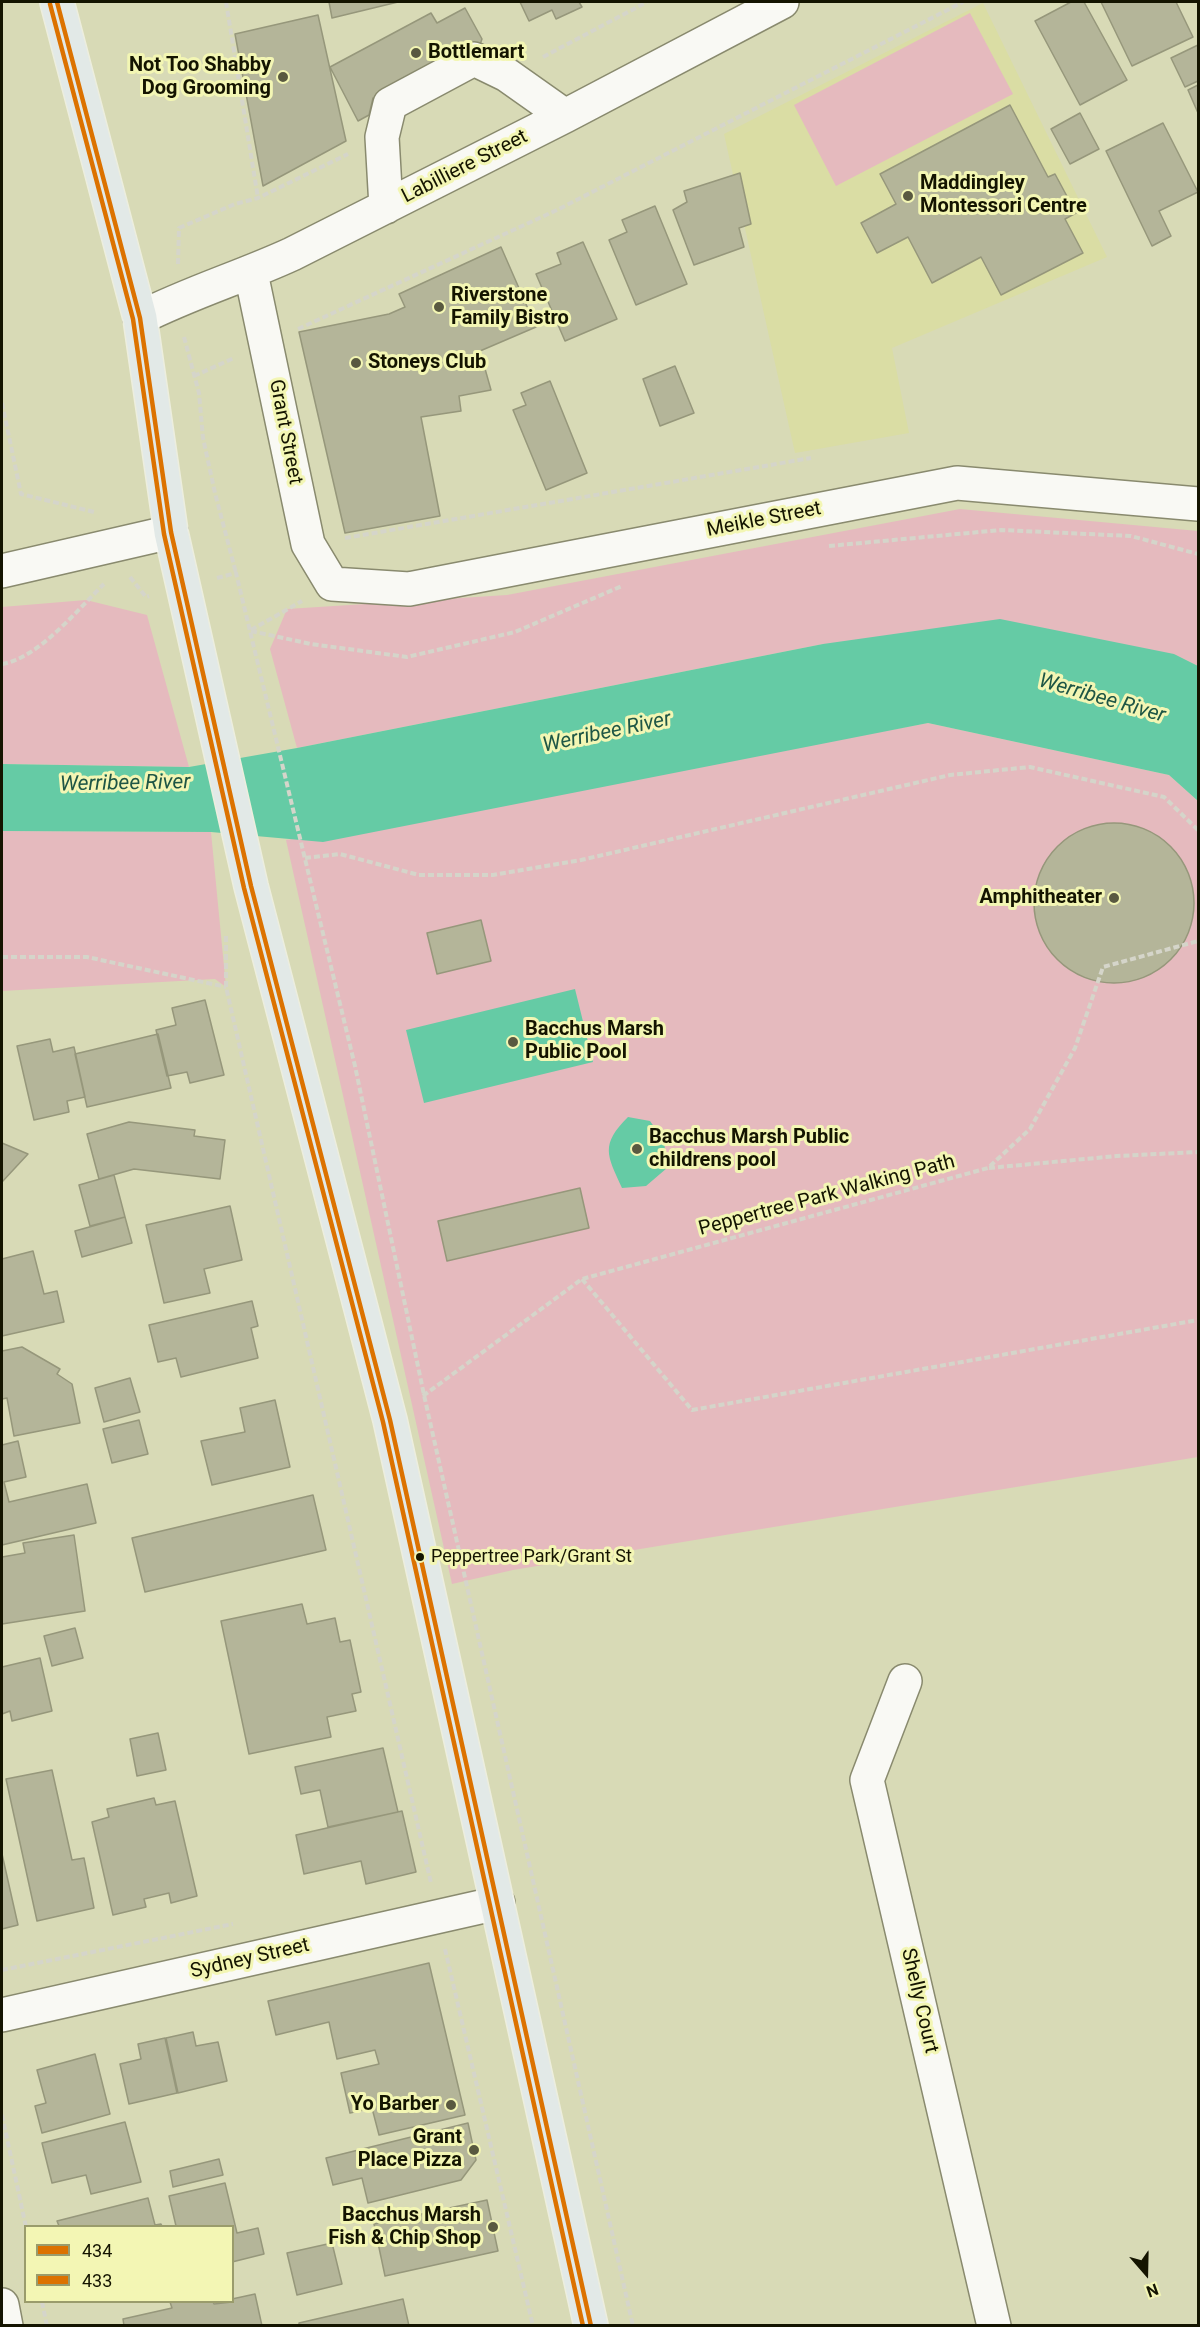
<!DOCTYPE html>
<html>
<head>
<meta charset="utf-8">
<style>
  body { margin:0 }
  #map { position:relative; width:1200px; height:2327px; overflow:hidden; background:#d8dab6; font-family:Roboto,sans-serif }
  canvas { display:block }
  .frame { position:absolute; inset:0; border:3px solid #141400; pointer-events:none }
  .legend { position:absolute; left:24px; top:2225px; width:210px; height:78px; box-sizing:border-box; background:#f3f6b4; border:2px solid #9a9c6c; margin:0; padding:8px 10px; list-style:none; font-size:18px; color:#141400 }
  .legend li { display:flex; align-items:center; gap:12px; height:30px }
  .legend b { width:30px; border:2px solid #9a9c6c }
  .north { position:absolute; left:1116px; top:2243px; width:60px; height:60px; -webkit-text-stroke:4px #f3f6b4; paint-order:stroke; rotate:160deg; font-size:16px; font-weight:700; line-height:24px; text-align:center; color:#141400 }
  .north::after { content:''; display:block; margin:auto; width:21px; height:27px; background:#141400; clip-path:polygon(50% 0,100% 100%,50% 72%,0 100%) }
</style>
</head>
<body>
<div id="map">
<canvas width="1200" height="2327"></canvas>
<div class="frame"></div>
<ul class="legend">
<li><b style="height:8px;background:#dc7200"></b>434</li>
<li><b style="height:8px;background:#dc7200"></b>433</li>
</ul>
<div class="north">N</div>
</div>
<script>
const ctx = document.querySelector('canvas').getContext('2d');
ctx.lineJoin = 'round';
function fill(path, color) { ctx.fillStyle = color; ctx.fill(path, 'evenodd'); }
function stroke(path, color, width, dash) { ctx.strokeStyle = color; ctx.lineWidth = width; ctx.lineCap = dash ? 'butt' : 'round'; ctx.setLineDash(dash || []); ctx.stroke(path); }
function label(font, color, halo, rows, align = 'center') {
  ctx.font = font + ' Roboto,sans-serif'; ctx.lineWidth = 6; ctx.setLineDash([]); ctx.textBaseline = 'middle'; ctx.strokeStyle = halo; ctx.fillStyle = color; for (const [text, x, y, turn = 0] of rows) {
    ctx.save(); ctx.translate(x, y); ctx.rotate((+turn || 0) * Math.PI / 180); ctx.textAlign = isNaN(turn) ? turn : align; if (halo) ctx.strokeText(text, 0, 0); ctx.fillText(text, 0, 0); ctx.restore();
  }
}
fill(new Path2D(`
  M983,3l124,254 -215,91 17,85 -114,20 -71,-319z`), '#dadda4');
fill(new Path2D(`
  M970,13l43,81 -177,92 -42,-81z
  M960,509l238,22v135l-25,-12 -350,-10 -526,104 -27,-99 17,-40 220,-14z
  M86,600l61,15 42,152 -187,-3v-157z
  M928,723l241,52 29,26v656l-685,113 -61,14 -166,-744z
  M2,831l209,1 15,155 -11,-8 -213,12z`), '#e5babe');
fill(new Path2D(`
  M1000,619l174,35 24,12v135l-29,-26 -241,-52 -605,119 -112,-10 -209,-1v-67l187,3 108,-19 526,-104z
  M575,989l18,73 -169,41 -18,-73z
  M628,1117l22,4 14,20 3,27 -21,18 -24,2c-15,-33 -22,-43 6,-71z`), '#65cba5');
const building = new Path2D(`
  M329,2h69l-66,16z
  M520,2h59l3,5 -26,12 -4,-9 -23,11z
  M1071,2h13l43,78 -47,25 -45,-84z
  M1101,2h75l17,35 -61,29z
  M465,8l17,31 -14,38 -56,32 -39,-11 -4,17 -11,6 -28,-54 101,-54 6,10z
  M318,15l28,126 -83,45 -28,-152z
  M1198,45v36l-13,6 -14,-29z
  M1198,85v28l-10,-23z
  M1010,105l38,72 7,-3 21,39 -11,6 18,34 -82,42 -20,-38 -49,26 -24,-46 -31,16 -16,-30 35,-19 -16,-30z
  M1080,113l19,36 -29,15 -19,-35z
  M1163,123l35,69 -39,19 12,25 -19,10 -46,-95z
  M740,173l11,51 -12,4 5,19 -50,18 -21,-55 14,-8 -3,-11z
  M655,206l32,78 -51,21 -27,-65 18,-8 -5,-12z
  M583,242l34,77 -52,22 -29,-67 25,-10 -4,-11z
  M501,247l35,80 -56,24 11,39 -32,6 2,15 -40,6 19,99 -95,17 -46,-201 90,-18 16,-7 -6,-13z
  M675,366l19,47 -34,13 -17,-47z
  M550,381l37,92 -41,17 -33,-80 13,-5 -5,-12z
  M1034 903a80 80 0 1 1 160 0a80 80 0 1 1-160 0Z
  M481,920l10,41 -54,13 -10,-41z
  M205,1000l19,75 -34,8 -3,-11 -20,4 -11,-46 20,-5 -4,-17z
  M158,1034l13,54 -84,19 -12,-53z
  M50,1039l3,13 21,-5 11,50 -18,4 2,11 -35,8 -17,-74z
  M129,1122l66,8 -1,6 31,4 -5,39 -86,-10 -35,10 -12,-45z
  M2,1143l26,11 -26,28z
  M114,1175l11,42 -35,9 -11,-41z
  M580,1188l9,40 -142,33 -9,-40z
  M230,1206l12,54 -38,9 6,24 -46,10 -18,-78z
  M125,1217l7,26 -50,14 -7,-26z
  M33,1251l11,43 13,-3 7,31 -62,14v-77z
  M252,1301l6,25 -7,2 7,30 -77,19 -5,-19 -18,4 -9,-37z
  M22,1347l38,22 -3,5 15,10 8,39 -66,13 -7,-38 -5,1v-48z
  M130,1378l10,34 -36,10 -9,-34z
  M275,1400l15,67 -78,18 -11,-44 44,-9 -5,-24z
  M139,1420l9,34 -36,9 -9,-34z
  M18,1441l8,36 -22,5 5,20 78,-18 9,39 -94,22v-100z
  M313,1495l13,55 -181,42 -13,-54z
  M74,1535l11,76 -83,13v-67l23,-4 -2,-10z
  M302,1604l5,20 28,-6 5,24 10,-2 11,52 -9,2 4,17 -29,6 4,20 -82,17 -28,-133z
  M75,1628l8,30 -31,8 -8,-30z
  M40,1658l12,53 -40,10 -2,-10 -8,3v-47z
  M158,1733l8,37 -29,6 -7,-37z
  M383,1748l15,64 -70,15 -8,-37 -19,4 -6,-27z
  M52,1770l20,90 12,-2 10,50 -57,13 -31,-142z
  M154,1798l2,7 19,-4 22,95 -26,7 -2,-10 -25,6 2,8 -33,8 -21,-93 17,-5 -2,-8z
  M402,1811l14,61 -50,12 -5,-23 -57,13 -8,-39z
  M2,1854l16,71 -16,4z
  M429,1963l36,152 -86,20 -7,-27 -22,5 -9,-40 38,-9 -4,-14 -38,9 -8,-37 -53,13 -8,-34z
  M193,2032l3,14 22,-4 9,39 -49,12 -12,-55z
  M165,2038l12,55 -48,11 -9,-40 21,-5 -3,-15z
  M95,2054l15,60 -68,19 -7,-27 11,-3 -9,-33z
  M125,2122l16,60 -50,12 -5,-19 -34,8 -10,-40z
  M468,2123l8,37 -15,20 -93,23 -6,-25 -29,7 -7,-27z
  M219,2159l4,16 -50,12 -3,-16z
  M225,2183l12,50 21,-5 6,26 -32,8v-36h-56l-7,-30z
  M148,2198l7,27 6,-1 1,2h-103l-2,-5z
  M487,2200l11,51 -113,25 -11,-52z
  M332,2243l10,41 -45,11 -10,-42z
  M255,2294l7,32h-138l-1,-7 49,-11 -2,-6h43l1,2 18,-2v-3z
  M403,2299l6,27h-110v-3z`);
fill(building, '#b4b599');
stroke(building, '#96977b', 1.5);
const minor = new Path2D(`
  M386,207l-4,-70 8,-33 84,-45 33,16 58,41
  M251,273l57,271 24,40 77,5 548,-106 241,21
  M140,318c49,-25 102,-41 152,-64l273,-138 217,-114
  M2,571l169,-39
  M905,1681l-38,99 127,546
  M2,2015l496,-112
  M2,2305l4,21`);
const major = new Path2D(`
  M57,2l83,316 31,214 80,354 139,534 201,906`);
stroke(minor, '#898a6e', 36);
stroke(major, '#edeede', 36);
stroke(new Path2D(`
  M226,2l32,196
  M543,57l104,-55
  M178,264l1,-36 56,-24 23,-6 90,-44
  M298,329l261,-120 404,-207
  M184,337l15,56 4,45 12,55 21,80
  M194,376l40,-18
  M2,403l19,91 73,18
  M345,538l466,-80
  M829,546l172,-16 130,6 67,18
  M130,577l16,20 3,-1
  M217,578l19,-5 119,493 69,329 209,931
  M251,630l51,-29
  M251,631l60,13 96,13 108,-25 107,-46
  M2,664c37,-6 75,-54 102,-80
  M305,858l35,-4 79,21h74l88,-15 369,-85 80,-8 134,30 34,33
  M226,936v51l205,896
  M2,957h85l139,30
  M989,1168l128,-12 81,-4
  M582,1279l110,131 506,-90
  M423,1396l159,-117 406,-111 42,-39 45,-81 28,-81 95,-26
  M445,1949l88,377
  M2,1970l231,-46
  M2,2115l24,112
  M42,2302l5,24`), '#d5d5ca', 4, [6, 3]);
stroke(minor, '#f9f9f4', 33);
stroke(major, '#e2e9e7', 33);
stroke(new Path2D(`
  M57,2l83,316 31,214 80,354 139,534 201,906`), '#dc7200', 4.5);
stroke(new Path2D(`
  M50,4l83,315 31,215 80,354 139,534 200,904`), '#dc7200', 4.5);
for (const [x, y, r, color] of [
  [416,53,6,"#595940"],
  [283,77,6,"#595940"],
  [908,196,6,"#595940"],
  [439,307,6,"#595940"],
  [356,363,6,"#595940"],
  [1114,898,6,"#595940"],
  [513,1042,6,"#595940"],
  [637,1149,6,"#595940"],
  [420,1557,5,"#141400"],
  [451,2105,6,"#595940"],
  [474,2150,6,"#595940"],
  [493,2227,6,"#595940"]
]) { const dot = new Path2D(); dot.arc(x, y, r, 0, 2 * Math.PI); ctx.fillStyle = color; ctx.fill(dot); stroke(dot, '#f3f6b4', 2); }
label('18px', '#141400', '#f3f6b4', [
  ["Peppertree Park/Grant St",431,1557]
], 'left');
label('bold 20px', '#141400', '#f3f6b4', [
  ["Bottlemart",428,53],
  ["Not Too Shabby",271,66,"right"],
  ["Dog Grooming",271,89,"right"],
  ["Maddingley",920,184],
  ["Montessori Centre",920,207],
  ["Riverstone",451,296],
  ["Family Bistro",451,319],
  ["Stoneys Club",368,363],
  ["Amphitheater",1102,898,"right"],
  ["Bacchus Marsh",525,1030],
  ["Public Pool",525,1053],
  ["Bacchus Marsh Public",649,1138],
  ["childrens pool",649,1161],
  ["Yo Barber",439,2105,"right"],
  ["Grant",462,2138,"right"],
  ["Place Pizza",462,2161,"right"],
  ["Bacchus Marsh",481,2216,"right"],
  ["Fish & Chip Shop",481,2239,"right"]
], 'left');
label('20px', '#141400', '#f3f6b4', [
  ["Labilliere Street",465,167,-27],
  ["Grant Street",285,432,79],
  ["Meikle Street",764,520,-11],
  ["Peppertree Park Walking Path",827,1196,-15],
  ["Sydney Street",250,1959,-13],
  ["Shelly Court",919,2001,77]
]);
label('italic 21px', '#1e5645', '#f3f6b4', [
  ["Werribee River",1102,699,16],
  ["Werribee River",607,733,-12],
  ["Werribee River",125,784,-1]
]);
</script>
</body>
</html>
